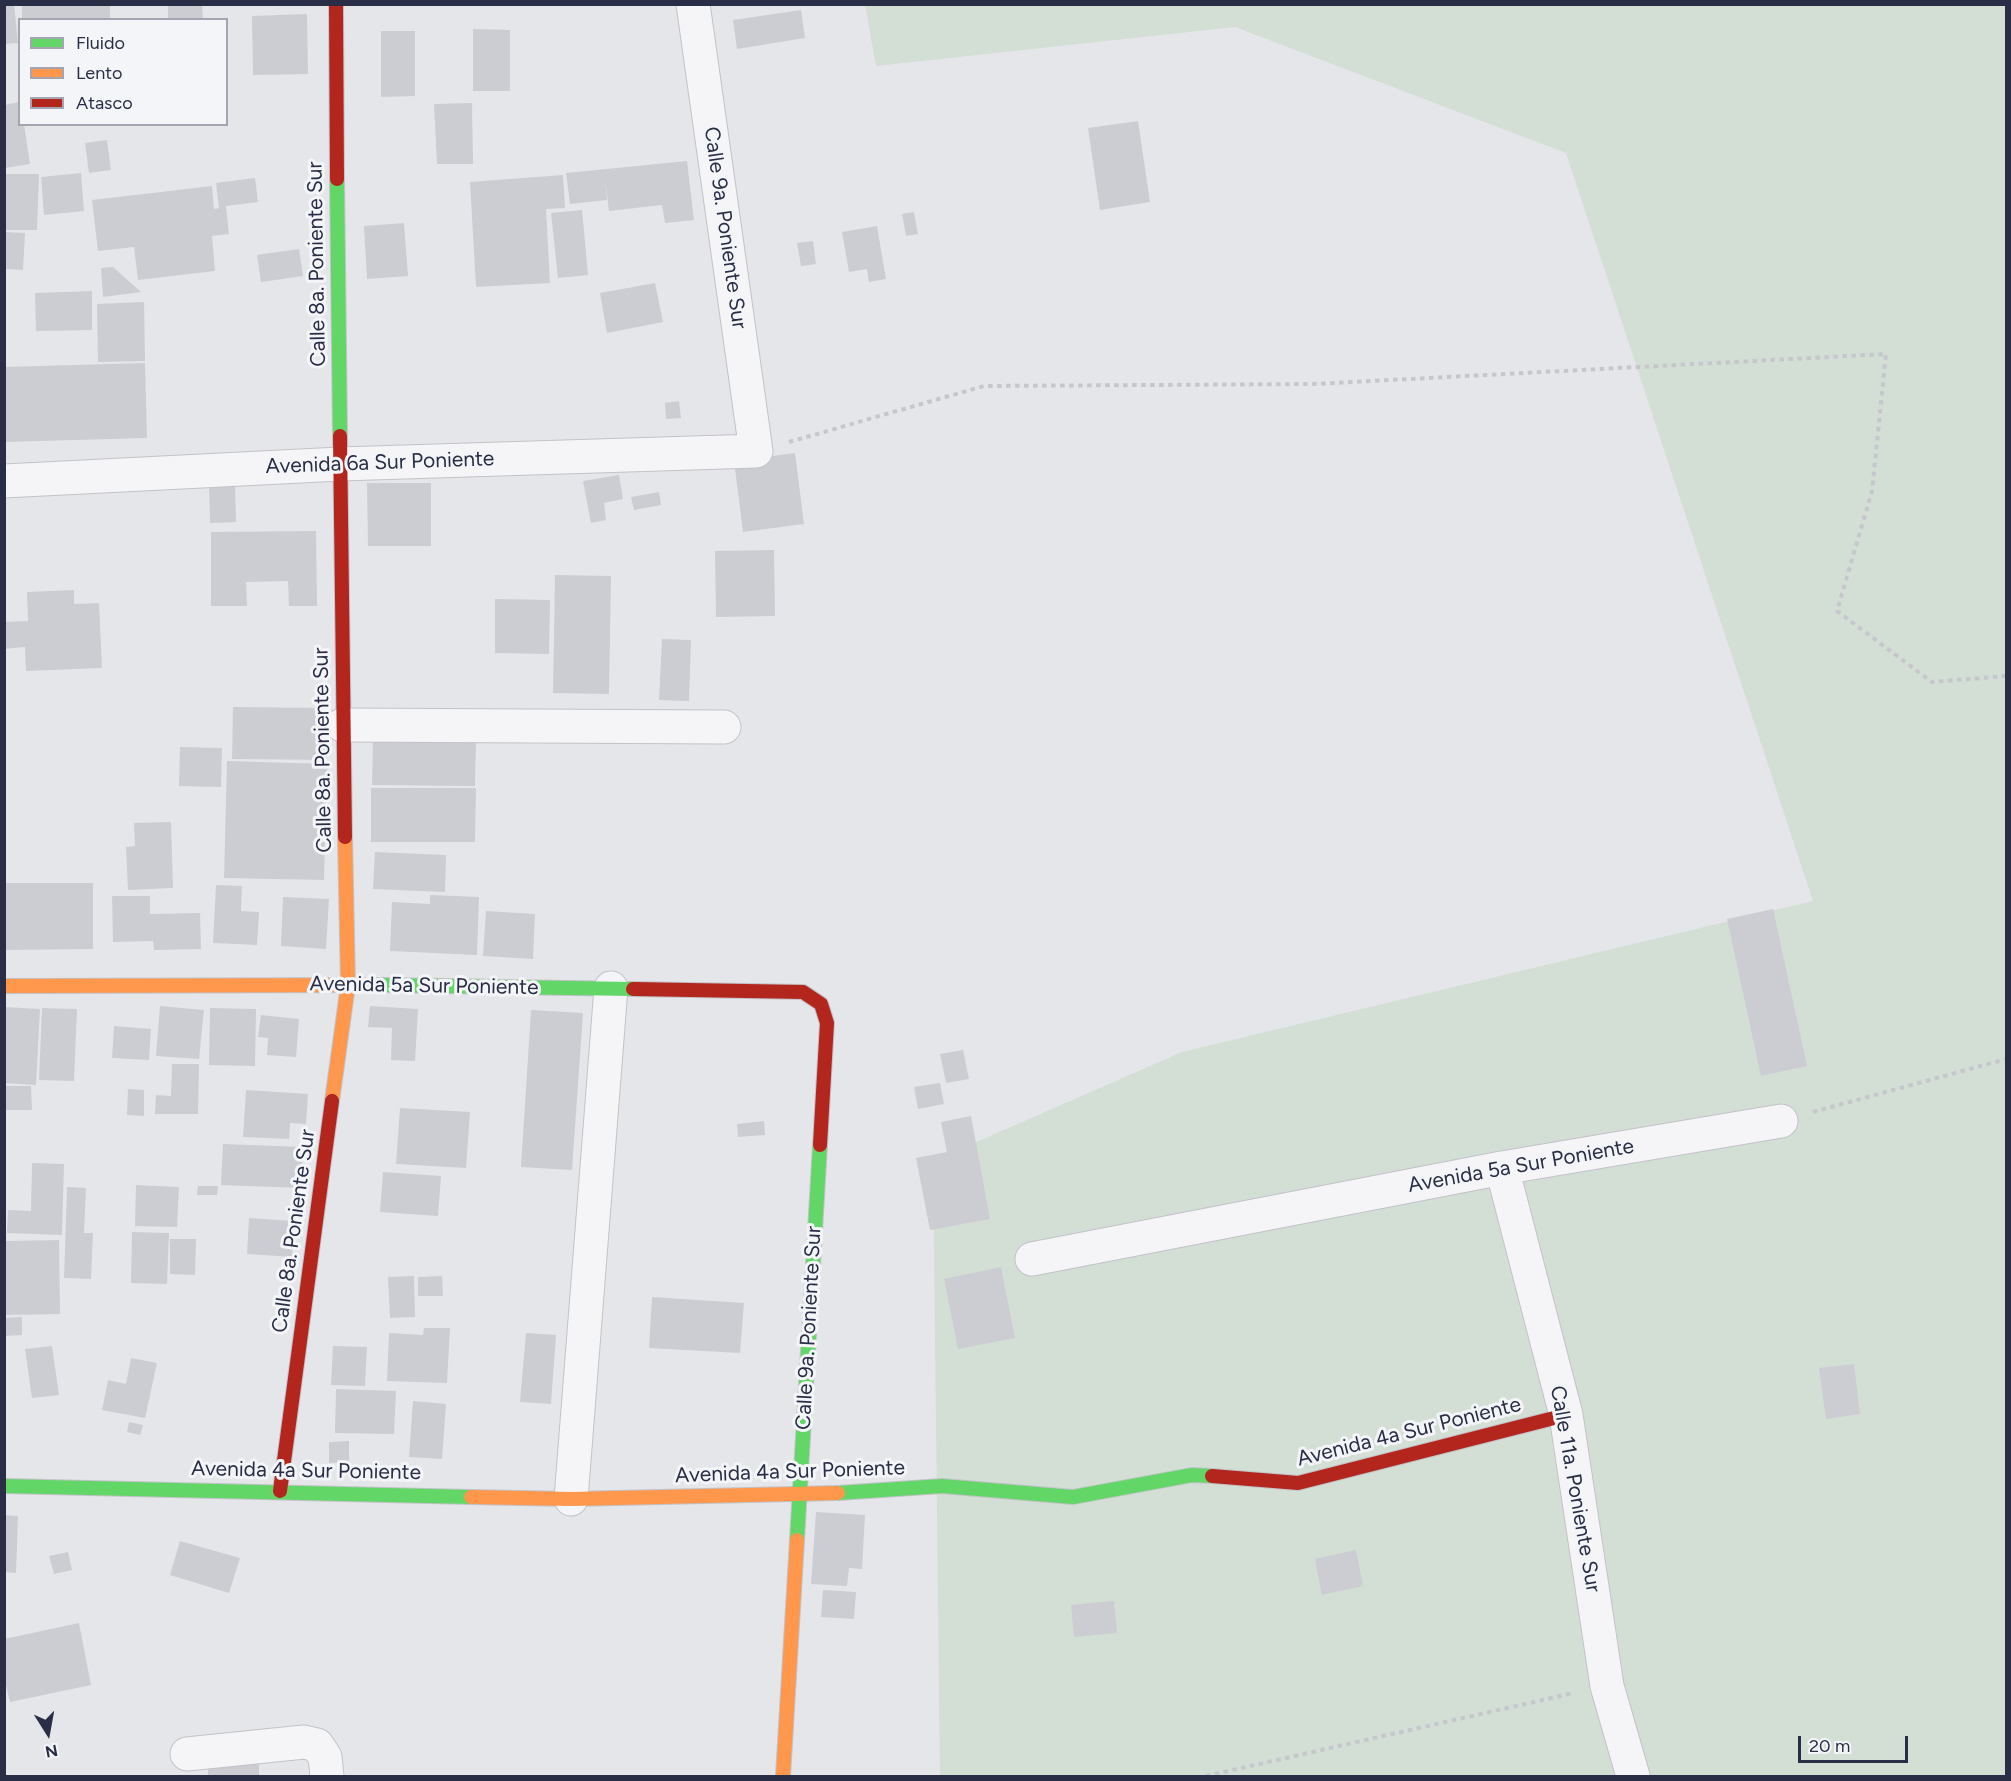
<!DOCTYPE html>
<html>
<head>
<meta charset="utf-8">
<style>
  body { margin:0 }
  #map { position:relative; width:2011px; height:1781px; overflow:hidden; background:#e5e6ea; font-family:Figtree,sans-serif }
  canvas { display:block }
  .frame { position:absolute; inset:0; border:6px solid #292e46; pointer-events:none }
  .legend { position:absolute; left:18px; top:18px; width:210px; height:108px; box-sizing:border-box; background:#f4f5f9; border:2px solid #a3a5b1; margin:0; padding:8px 10px; list-style:none; font-size:18px; color:#292e46 }
  .legend li { display:flex; align-items:center; gap:12px; height:30px }
  .legend b { width:30px; border:2px solid #a3a5b1 }
  .north { position:absolute; left:18px; top:1703px; width:60px; height:60px; -webkit-text-stroke:4px #f4f5f9; paint-order:stroke; rotate:169deg; font-size:16px; font-weight:700; line-height:24px; text-align:center; color:#292e46 }
  .north::after { content:''; display:block; margin:auto; width:21px; height:27px; background:#292e46; clip-path:polygon(50% 0,100% 100%,50% 72%,0 100%) }
  .scale { position:absolute; left:1798px; top:1736px; width:110px; height:27px; box-sizing:border-box; border:3px solid #292e46; border-top:0; padding-left:8px; font-size:18px; line-height:21px; white-space:nowrap; color:#292e46; -webkit-text-stroke:4px #f4f5f9; paint-order:stroke }
</style>
</head>
<body>
<div id="map">
<canvas width="2011" height="1781"></canvas>
<div class="frame"></div>
<ul class="legend">
<li><b style="height:8px;background:#63d668"></b>Fluido</li>
<li><b style="height:8px;background:#ff974d"></b>Lento</li>
<li><b style="height:8px;background:#b3261e"></b>Atasco</li>
</ul>
<div class="north">N</div>
<div class="scale">20 m</div>
</div>
<script>
const ctx = document.querySelector('canvas').getContext('2d');
ctx.lineJoin = 'round';
function fill(path, color) { ctx.fillStyle = color; ctx.fill(path, 'evenodd'); }
function stroke(path, color, width, dash) { ctx.strokeStyle = color; ctx.lineWidth = width; ctx.lineCap = dash ? 'butt' : 'round'; ctx.setLineDash(dash || []); ctx.stroke(path); }
function label(font, color, halo, rows, align = 'center') {
  ctx.font = font + ' Figtree,sans-serif'; ctx.lineWidth = 6; ctx.setLineDash([]); ctx.textBaseline = 'middle'; ctx.strokeStyle = halo; ctx.fillStyle = color; for (const [text, x, y, turn = 0] of rows) {
    ctx.save(); ctx.translate(x, y); ctx.rotate((+turn || 0) * Math.PI / 180); ctx.textAlign = isNaN(turn) ? turn : align; if (halo) ctx.strokeText(text, 0, 0); ctx.fillText(text, 0, 0); ctx.restore();
  }
}
fill(new Path2D(`
  M865,5h1141v1771h-1066l-7,-615 249,-109 631,-151 -247,-748 -331,-126 -359,39z`), '#d3ded5');
fill(new Path2D(`
  M4,4h10l4,39 -14,1z
  M22,4h88v16h-88z
  M168,4h34l1,16h-35z
  M801,10l4,28 -68,11 -4,-29z
  M307,14l1,60 -55,1 -1,-59z
  M473,29l37,1v61h-37z
  M381,31h34v65l-34,1z
  M20,102v22h4l6,40 -25,4 -1,-63z
  M472,103l1,61h-36l-3,-60z
  M1138,121l12,81 -50,8 -12,-82z
  M107,140l4,30 -22,3 -4,-30z
  M687,161l7,59 -29,3 -3,-18 -53,6 -4,-32 2,21 -37,4 -4,-31z
  M81,173l3,38 -40,4 -3,-38z
  M4,174h35l-2,56h-33z
  M563,175l2,33 -19,1 4,74 -74,4 -6,-105z
  M255,178l3,24 -32,4 3,28 -17,2 3,35 -77,9 -4,-33 -36,4 -6,-51 120,-14 2,23 5,-1 -3,-25z
  M582,210l6,65 -30,3 -7,-65z
  M914,212l4,22 -12,2 -4,-22z
  M404,223l4,53 -41,3 -3,-53z
  M877,226l9,53 -17,3 -2,-13 -18,3 -7,-40z
  M4,232l21,1 -2,37 -19,-1z
  M813,241l3,23 -15,2 -4,-23z
  M299,249l4,27 -42,6 -4,-27z
  M113,267l28,25 -38,5 -2,-29z
  M655,283l8,39 -56,11 -7,-40z
  M92,291v39l-56,1 -1,-38z
  M144,302l1,59 -47,1 -1,-58z
  M145,363l2,75 -143,4v-75z
  M679,401l2,17 -15,1 -1,-16z
  M795,453l9,71 -61,8 -9,-71z
  M619,475l4,24 -19,4 2,17 -15,3 -8,-42z
  M209,481h26l1,41 -26,1z
  M367,483h64v63h-63z
  M659,492l2,13 -27,5 -3,-13z
  M316,531l1,75h-28l-1,-25 -42,1 1,24h-36v-74z
  M774,550l1,66 -59,1 -1,-66z
  M555,575l56,1 -2,118 -56,-1z
  M74,590v14l25,-1 3,65 -76,3 -1,-24 -21,2v-27l24,-1 -1,-29z
  M495,599l55,1 -1,54 -54,-1z
  M662,639l29,1 -2,61 -30,-1z
  M233,707l95,1 -1,52 -95,-1z
  M373,736l103,2 -1,48 -103,-1z
  M180,747l42,1 -1,39 -42,-1z
  M227,761l100,3 -3,116 -100,-2z
  M371,788h105l-1,54h-104z
  M171,822l2,66 -45,2 -2,-43 9,-1 -1,-23z
  M375,852l71,3 -1,37 -72,-3z
  M6,883h87v66l-87,1z
  M216,885l26,1 -1,25 18,1 -2,33 -44,-2z
  M430,895l49,2 -2,58 -87,-4 2,-49 38,2z
  M112,896h38v18l50,-1 1,36 -47,1 -1,-9 -40,1z
  M283,897l46,2 -3,50 -45,-3z
  M1773,909l34,157 -46,10 -34,-157z
  M486,911l49,3 -2,45 -50,-3z
  M160,1006l44,4 -5,49 -43,-3z
  M370,1006l48,3 -3,52 -24,-1 1,-32 -24,-1z
  M4,1007l36,2 -4,76 -32,-2z
  M42,1008l35,1 -3,72 -35,-1z
  M210,1008l46,1 -1,57 -46,-1z
  M531,1010l52,3 -11,157 -51,-3z
  M261,1015l38,4 -3,38 -29,-2 1,-17 -10,-1z
  M114,1026l37,3 -2,31 -37,-2z
  M963,1050l6,29 -23,4 -6,-29z
  M172,1064h27l-1,50h-43l1,-19 15,1z
  M940,1083l4,21 -26,5 -4,-22z
  M4,1086h27l1,24h-28z
  M128,1089l16,1v26l-17,-1z
  M246,1090l62,4 -2,30 -16,-1 -1,16 -46,-2z
  M400,1108l70,4 -4,56 -70,-4z
  M971,1116l19,103 -60,11 -14,-72 31,-6 -6,-30z
  M764,1121l1,14 -27,2 -1,-13z
  M223,1144l80,3 -2,41 -80,-3z
  M32,1163l32,1 -2,71 -55,-2 1,-23 23,1z
  M383,1172l58,4 -3,40 -58,-4z
  M136,1185l43,2 -2,40 -42,-1z
  M198,1186h20l-1,9h-20z
  M67,1187l19,1 -2,45h9l-2,46 -27,-1z
  M249,1218l45,3 -2,36 -45,-3z
  M132,1232l37,1 -2,51 -36,-1z
  M170,1239h26l-1,36 -25,-1z
  M59,1240l1,74 -56,1v-74z
  M1001,1267l14,71 -57,11 -14,-70z
  M414,1276l1,41 -25,1 -2,-41z
  M442,1276l1,20h-25v-19z
  M652,1297l92,6 -4,50 -91,-5z
  M22,1317v18l-18,1v-18z
  M424,1328h26l-3,55 -60,-2 2,-48 34,2z
  M526,1333l30,2 -5,69 -31,-2z
  M52,1346l7,49 -27,3 -7,-49z
  M333,1346l34,1 -2,39 -34,-1z
  M131,1358l26,5 -12,55 -43,-8 6,-30 18,4z
  M1854,1364l6,50 -34,5 -7,-51z
  M336,1389l60,2 -2,43 -59,-1z
  M413,1401l33,3 -4,55 -33,-2z
  M129,1422l14,3 -3,10 -13,-3z
  M349,1441v21l-20,1v-21z
  M816,1512l49,3 -3,54 -13,-1 -2,18 -36,-2z
  M4,1515l14,1 -2,57 -12,-1z
  M180,1541l60,17 -11,35 -59,-18z
  M1356,1550l7,36 -41,9 -7,-36z
  M68,1552l4,18 -18,4 -5,-18z
  M823,1590l33,2 -2,27 -33,-2z
  M1114,1601l3,32 -43,4 -3,-32z
  M79,1623l12,62 -81,17 -6,-25v-38z
  M208,1755h51v21h-51z`), '#cccdd3');
const street = new Path2D(`
  M4,481l336,-17 416,-13 -63,-447
  M342,725l382,2
  M1502,1168l64,247 41,271 26,90
  M1032,1259l470,-91 279,-47
  M571,1499l40,-511
  M187,1754l117,-12 13,3 8,12 2,19`);
const fast = new Path2D(`
  M337,179l3,257
  M379,985l254,4
  M4,1486l467,11
  M838,1493l104,-7 131,11 119,-22 20,1
  M797,1540l23,-395`);
const slow = new Path2D(`
  M4,986l375,-1
  M332,1101l16,-116 -3,-148
  M471,1497l100,2 267,-6
  M783,1776l14,-236`);
const jam = new Path2D(`
  M336,4l1,175
  M340,436l5,401
  M633,989l170,3 18,12 6,19 -7,122
  M1212,1476l86,7 268,-68
  M280,1491l52,-390`);
stroke(street, '#c2c3c8', 35);
stroke(fast, '#c2c3c8', 16);
stroke(slow, '#c2c3c8', 16);
stroke(jam, '#c2c3c8', 16);
stroke(new Path2D(`
  M789,442l195,-56 330,-2 572,-30 -14,137 -35,120 95,71 74,-6
  M1813,1112l193,-53
  M1206,1776l368,-83`), '#c6c7cd', 4, [4.5, 4.5]);
stroke(street, '#f5f5f7', 33);
stroke(fast, '#63d668', 14);
stroke(slow, '#ff974d', 14);
stroke(jam, '#b3261e', 14);
label('21px', '#292e46', '#f4f5f9', [
  ["Calle 9a. Poniente Sur",725,228,82],
  ["Calle 8a. Poniente Sur",317,264,-91],
  ["Avenida 6a Sur Poniente",380,463,-2],
  ["Calle 8a. Poniente Sur",323,750,-91],
  ["Avenida 5a Sur Poniente",424,986,1],
  ["Avenida 5a Sur Poniente",1521,1166,-10],
  ["Calle 8a. Poniente Sur",294,1231,-82],
  ["Calle 9a. Poniente Sur",809,1328,-87],
  ["Avenida 4a Sur Poniente",1409,1432,-14],
  ["Avenida 4a Sur Poniente",306,1471,1],
  ["Avenida 4a Sur Poniente",790,1472,-2],
  ["Calle 11a. Poniente Sur",1575,1489,80]
]);
</script>
</body>
</html>
